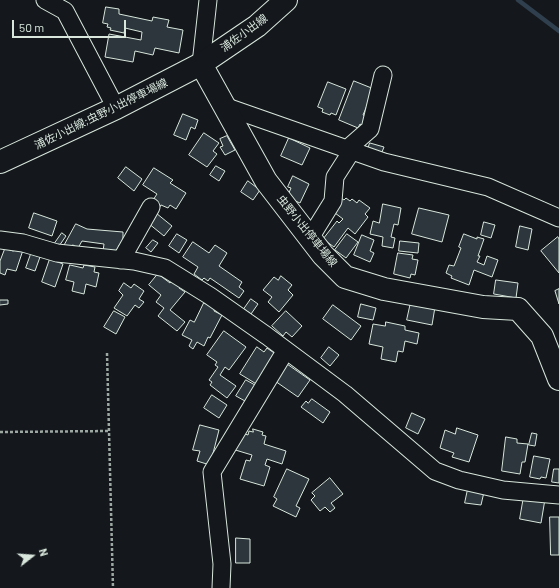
<!DOCTYPE html>
<html>
<head>
<meta charset="utf-8">
<style>
  body { margin:0 }
  #map { position:relative; width:559px; height:588px; overflow:hidden; background:#14181c; font-family:Barlow,sans-serif }
  canvas { display:block }
  .north { position:absolute; left:12px; top:536px; width:40px; height:40px; -webkit-text-stroke:3px #14181c; paint-order:stroke; rotate:73deg; font-size:11px; font-weight:700; line-height:16px; text-align:center; color:#d8e6dc }
  .north::after { content:''; display:block; margin:auto; width:14px; height:18px; background:#d8e6dc; clip-path:polygon(50% 0,100% 100%,50% 72%,0 100%) }
  .scale { position:absolute; left:12px; top:20px; width:114px; height:18px; box-sizing:border-box; border:2px solid #d8e6dc; border-top:0; padding-left:5px; font-size:12px; line-height:14px; white-space:nowrap; color:#d8e6dc; -webkit-text-stroke:3px #14181c; paint-order:stroke }
</style>
</head>
<body>
<div id="map">
<canvas width="559" height="588"></canvas>
<div class="north">N</div>
<div class="scale">50 m</div>
</div>
<script>
const ctx = document.querySelector('canvas').getContext('2d');
ctx.lineJoin = 'round';
function stroke(path, color, width, dash) { ctx.strokeStyle = color; ctx.lineWidth = width; ctx.lineCap = dash ? 'butt' : 'round'; ctx.setLineDash(dash || []); ctx.stroke(path); }
function fill(path, color) { ctx.fillStyle = color; ctx.fill(path, 'evenodd'); }
function label(font, color, halo, rows, align = 'center') {
  ctx.font = font + ' Barlow,"Noto Sans JP",sans-serif'; ctx.lineWidth = 3; ctx.setLineDash([]); ctx.textBaseline = 'middle'; ctx.strokeStyle = halo; ctx.fillStyle = color; for (const [text, x, y, turn = 0] of rows) {
    ctx.save(); ctx.translate(x, y); ctx.rotate((+turn || 0) * Math.PI / 180); ctx.textAlign = isNaN(turn) ? turn : align; if (halo) ctx.strokeText(text, 0, 0); ctx.fillText(text, 0, 0); ctx.restore();
  }
}
stroke(new Path2D(`
  M518,0l41,31`), '#2f3f4d', 4.5);
const building = new Path2D(`
  M106,7l13,2v5l33,7 1,-4 16,3 -2,7 16,3 -4,23 -24,-5 -2,7 -18,-4 -2,11 -28,-5 4,-23 32,6 1,-8 -17,-4 -1,5 -14,-3 1,-2 -4,-1 1,-3 -5,-1z
  M354,81l20,8 -11,26 4,2 -4,9 -3,-2 -2,4 -19,-8z
  M328,82l18,7 -10,26 -5,-2 -1,2 -8,-3 1,-3 -5,-2z
  M183,114l15,6 -3,9 -4,-2 -5,13 -12,-5z
  M204,133l15,10 -6,8 4,3 -10,13 -18,-12z
  M227,136l8,14 -10,5 -5,-8 3,-1 -3,-7z
  M289,138l21,10 -8,17 -21,-9z
  M370,143l14,4 -4,10 -13,-5z
  M216,166l9,5 -6,10 -9,-6z
  M126,167l16,12 -8,12 -16,-13z
  M154,168l19,12 -3,3 16,10 -10,16 -6,-4 -2,3 -7,-3 -2,3 -8,-5 6,-9 -14,-9z
  M293,176l16,8 -9,19 -9,-4 -3,-4 3,-7 -3,-1z
  M248,181l12,9 -7,10 -12,-8z
  M341,198l3,2 2,-2 4,3 2,-2 5,4 2,-3 11,8 -5,6 3,3 -13,17 -7,-6 -14,19 -11,-8 14,-18 2,2 4,-4 -12,-9z
  M383,204l18,4 -3,17 -4,-1 -3,13 4,1 -2,10 -11,-2 1,-9 -13,-3 3,-13 6,2z
  M419,208l30,7 -7,27 -30,-8z
  M34,213l23,8 -5,15 -23,-8z
  M156,213l16,13 -8,10 -16,-13z
  M484,222l11,3 -4,13 -10,-3z
  M76,224l11,5 36,3v13h-4v6h-16l1,-7 -22,-3 -4,7 -5,-3 -5,2 -4,-1z
  M520,226l12,3 -4,21 -12,-3z
  M62,233l4,3 -7,10 -4,-3z
  M177,234l10,6 -8,13 -10,-7z
  M347,234l11,8 -12,16 -11,-8z
  M464,234l13,5v-2l7,2 -6,17h2l-3,6 7,3 3,-9 11,4 -6,17 -18,-7 -5,15 -18,-7 1,-2 -6,-3 3,-8 5,1 7,-18 -2,-1z
  M362,235l12,5 -4,11 4,2 -4,9 -16,-7z
  M558,237l1,2v34l-18,-22z
  M153,240l5,3 -7,9 -5,-4z
  M400,241l19,2 -1,10 -19,-2z
  M193,242l16,11 6,-8 12,8 -8,13 23,16 -3,5 5,4 -5,7 -29,-20 -2,3 -4,-3 -2,2 -8,-6 4,-7 -15,-10z
  M14,247l9,3 -7,21 -9,-2 -2,6 -5,-2v-12l5,-13 8,3z
  M398,253l15,2 -1,4 6,1 -3,15 -4,-1 -1,4 -16,-4z
  M31,254l9,3 -5,14 -9,-3z
  M50,259l13,5 -8,23 -13,-5z
  M70,265l13,3 1,-3 11,2 -1,5 5,1 -3,14 -10,-3 -2,10 -12,-3 2,-9 -8,-2z
  M158,274l12,9 4,-5 8,6 -3,4 6,4 -15,18 15,12 -8,9 -19,-15 6,-8 -8,-6 5,-7 -12,-10z
  M281,276l11,9 -4,5 5,5 -14,17 -11,-10 4,-5 -9,-7 11,-13 4,3z
  M496,280l22,3 -2,15 -22,-4z
  M124,283l7,5 3,-4 10,7 -5,8 5,3 -5,6 -4,-3 -8,11 -13,-8 9,-13 -4,-4z
  M559,289v15l-4,-13z
  M251,299l7,5 -7,10 -7,-5z
  M0,300h8v4l-8,1z
  M411,302l24,5 -3,18 -25,-5z
  M204,303l11,5 -1,3 8,4 -12,23 -2,-1 -4,9 -7,-4 -4,7 -4,-3 3,-6 -10,-5 8,-15 4,2z
  M361,304l15,4 -3,12 -15,-3z
  M333,305l28,21 -10,14 -28,-21z
  M114,311l11,6 -9,17 -12,-7z
  M286,311l16,15 -10,11 -6,-5 -3,4 -11,-10z
  M386,322l19,4v4l14,3 -2,11 -12,-3 -2,11 -5,-1 -2,11 -15,-3 2,-12 -14,-3 4,-20 12,2z
  M224,331l22,16 -17,23 -4,-3 -5,8 16,11 -9,12 -17,-13 2,-3 -3,-2 9,-13 -3,-2 2,-3 -10,-7z
  M257,347l7,5 3,-4 10,7 -19,30 -18,-11z
  M329,347l10,8 -9,11 -9,-8z
  M287,364l23,16 -12,17 -23,-16z
  M246,380l9,5 -10,16 -9,-5z
  M212,395l15,10 -8,13 -15,-10z
  M312,399l18,13 -7,11 -22,-16 5,-6 2,2z
  M412,413l13,6 -7,15 -12,-6z
  M200,425l19,5 -9,35 -13,-4 3,-10 -7,-1z
  M457,428l21,7 -9,27 -17,-5 2,-4 -14,-5 5,-18 10,4z
  M253,429l10,3 -1,3 4,1 -2,8 22,7 -4,13 -15,-5 -2,6 5,2 -6,19 -24,-7 6,-19 4,1 2,-6 -20,-6 5,-18 11,4 1,-4 4,1z
  M532,433l5,1 -2,12 -6,-1z
  M506,437l11,2v4l11,1 -3,18h-3l-2,12 -18,-3z
  M534,456l16,3 -4,19 -5,-1 -1,2 -10,-2z
  M287,469l22,10 -13,27 4,2 -4,9 -23,-11 4,-7 -3,-2z
  M554,469h5v14l-7,-1z
  M330,478l13,16 -12,9 4,5 -5,4 -5,-5 -5,4 -9,-11 4,-4 -3,-3z
  M468,489l16,3 -3,13 -16,-2z
  M524,496l21,3 -4,24 -21,-4z
  M550,517h9v38h-8z
  M236,538l14,1v24h-14z`);
fill(building, '#2c363c');
stroke(building, '#d8e6dc', 1);
const minor = new Path2D(`
  M45,0l20,11 51,97
  M201,64l7,-64
  M224,106l160,56 104,25 71,31
  M346,150l24,-21 13,-54
  M310,238l23,-37 2,-24 16,-25
  M0,240l23,3 34,10 77,8 31,7 45,28 57,40 78,58 90,77 24,9 44,10 56,5
  M121,260l30,-53
  M221,588l1,-24 -10,-92 74,-122`);
const major = new Path2D(`
  M201,64l65,117 57,74 22,22 39,12 99,18 35,2 24,27 17,43
  M0,162l116,-54 85,-44 56,-38 29,-26`);
stroke(minor, '#d8e6dc', 19);
stroke(major, '#d8e6dc', 24);
stroke(new Path2D(`
  M107,353l6,235
  M0,432l109,-1`), '#9da8a2', 2.5, [3, 2]);
stroke(minor, '#14181c', 17);
stroke(major, '#14181c', 22);
label('11px', '#d8e6dc', '#14181c', [
  ["浦佐小出線",244,33,-36],
  ["浦佐小出線;虫野小出停車場線",101,114,-26],
  ["虫野小出停車場線",307,231,51]
]);
</script>
</body>
</html>
